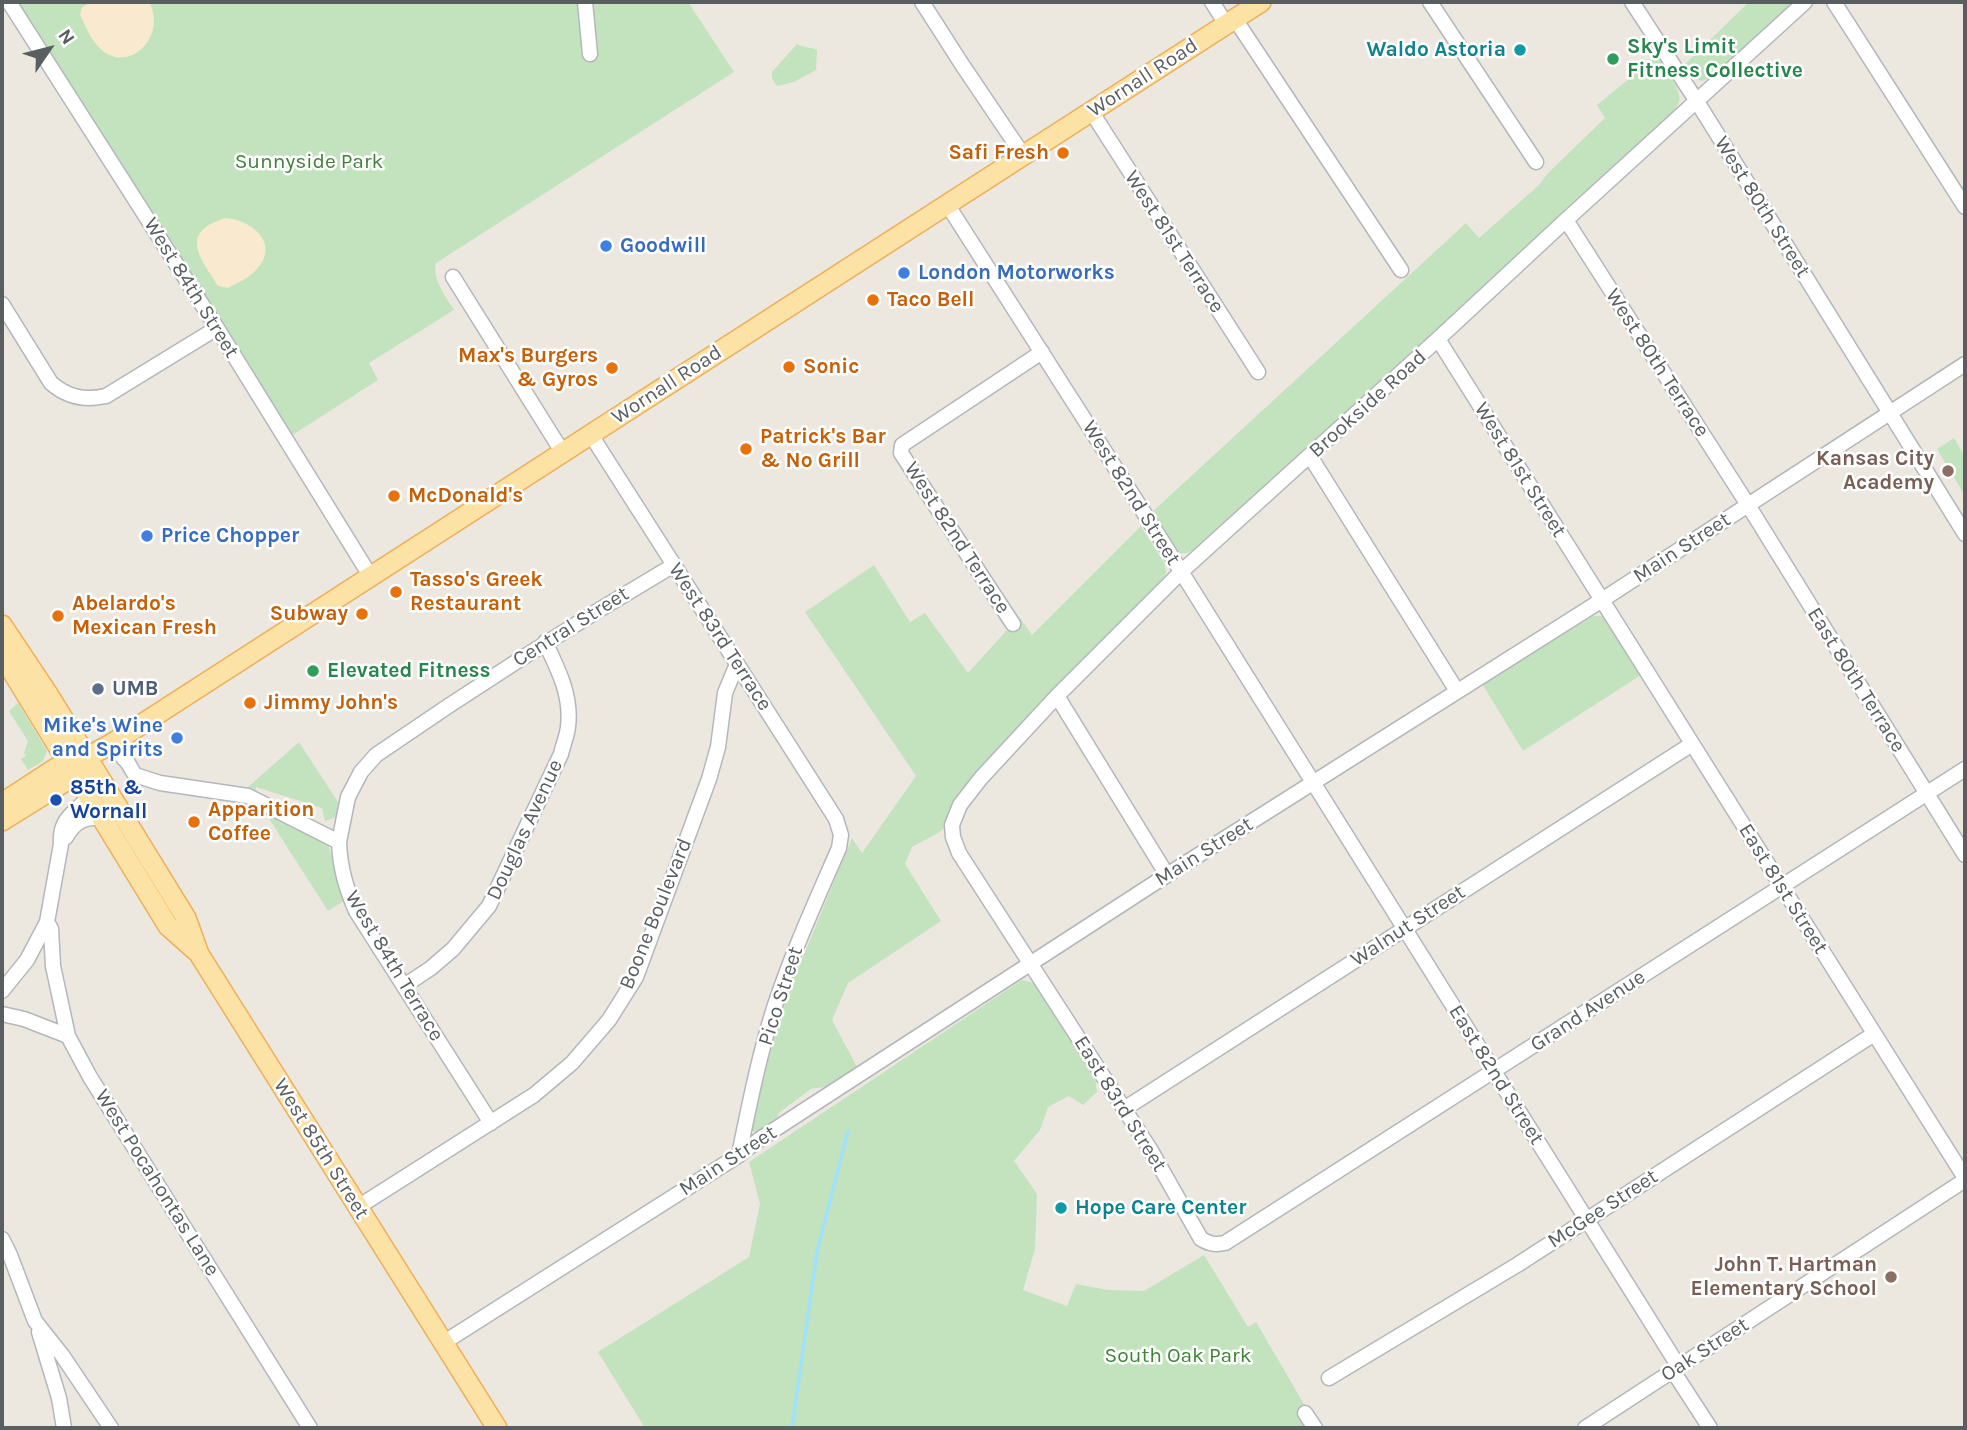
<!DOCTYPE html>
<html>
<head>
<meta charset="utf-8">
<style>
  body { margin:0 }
  #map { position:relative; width:1967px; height:1430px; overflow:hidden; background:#ece8e0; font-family:Karla,sans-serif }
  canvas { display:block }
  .frame { position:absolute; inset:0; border:4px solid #595e61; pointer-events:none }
  .north { position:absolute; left:14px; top:14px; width:70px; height:70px; -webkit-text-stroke:5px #fff; paint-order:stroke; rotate:55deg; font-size:19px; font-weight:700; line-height:28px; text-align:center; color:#595e61 }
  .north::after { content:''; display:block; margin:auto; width:24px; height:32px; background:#595e61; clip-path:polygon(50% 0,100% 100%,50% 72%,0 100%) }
</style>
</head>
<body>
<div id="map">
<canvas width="1967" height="1430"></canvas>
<div class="frame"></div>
<div class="north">N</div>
</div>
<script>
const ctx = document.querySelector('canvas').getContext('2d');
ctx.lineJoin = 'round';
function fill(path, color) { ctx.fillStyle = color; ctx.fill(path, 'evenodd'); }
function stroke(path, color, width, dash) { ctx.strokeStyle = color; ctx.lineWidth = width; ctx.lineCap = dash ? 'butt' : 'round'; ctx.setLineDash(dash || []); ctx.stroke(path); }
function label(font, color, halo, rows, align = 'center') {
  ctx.font = font + ' Karla,sans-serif'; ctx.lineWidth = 5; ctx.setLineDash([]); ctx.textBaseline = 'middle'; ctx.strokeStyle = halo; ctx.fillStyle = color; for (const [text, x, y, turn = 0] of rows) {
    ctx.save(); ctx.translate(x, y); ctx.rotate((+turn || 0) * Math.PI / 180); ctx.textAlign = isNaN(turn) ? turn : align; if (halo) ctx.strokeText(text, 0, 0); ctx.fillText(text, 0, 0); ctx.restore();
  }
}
fill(new Path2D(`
  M18,2h670l46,70 -298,191c-4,16 10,34 18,47l-85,53 9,17 -87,56z
  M1749,2h47l-86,76 -8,3 -12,-4 -8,-10z
  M797,44c7,4 13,3 20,6l-1,20 -22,12 -17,4 -5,-8v-6z
  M1658,55l19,33 3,11 -5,12 -218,202 -261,236 -9,4 -10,1 -27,-40 316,-291 13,15 60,-53 9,-12 57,-55 -8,-13z
  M1954,438l11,19v39l-28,-47z
  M1141,526l24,38 1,9 -5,10 -150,152 -47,53 -15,22 -5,18 -6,5 -26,14 -7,17 36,57 -93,62 -16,37 25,47 -27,19 -19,3 -31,23 -6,11 -16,9 -6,-1 -2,-5 34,-123 68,-165 10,15 54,-77 -111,-164 69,-47 36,57 15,-9 43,60 40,-44 12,-11 12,17z
  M1593,616h10l38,59 -118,76 -42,-69z
  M18,703l29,48 -4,10 -15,9 -7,-11 5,-3 -2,-3 4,-12 -19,-30z
  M299,742l39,60 -2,15 -11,4 -3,-13 -66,-21v9h-2l-6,-9z
  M266,814l55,23 7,7 17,56 -17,11z
  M1022,980l12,3 61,95 2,14 -14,13 -14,-9 -21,11 -8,23 -26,31 23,33 -2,55 -12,41 44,16 9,-22 32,6 36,1 60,-36 44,72 8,-5 48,82 -6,7 11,17h-664l-47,-76 151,-95 11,-53 -11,-42z`), '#c2e3bd');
fill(new Path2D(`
  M92,2h57c20,35 -24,78 -53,42 -7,-8 -11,-20 -16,-29l2,-8z
  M226,218c27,2 55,27 30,52 -7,8 -19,13 -28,18l-10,-2c-18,-29 -40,-54 8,-68z`), '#f9e9cf');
stroke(new Path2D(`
  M792,1428l25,-177 31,-120`), '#a0e1fc', 3.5);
const minor = new Path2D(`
  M9,2l208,326 154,249
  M585,2l5,52
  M922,2l39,61 62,92
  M1212,2l14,22
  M1430,2l106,160
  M1632,2l64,98 269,434
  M1805,2l-239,218 -128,119 -257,233 -124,124 -76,82 -21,27 -8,20 1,12 6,16 191,296 51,90c9,5 14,6 24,4l740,-474
  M1834,2l131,205
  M1235,19l166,251
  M1091,111l167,261
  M947,204l215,337 517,826
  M1566,220l182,285 217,350
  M453,277l110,176
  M2,304l49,79c16,14 33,18 55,13l111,-68
  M1438,339l527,839
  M591,435l245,384 5,16 -2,13c-23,53 -47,105 -65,160 -15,48 -25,98 -35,147
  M1310,456l147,235
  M1013,624l-112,-171 1,-8 140,-93
  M1057,696l110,179
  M111,744l17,19 7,12 25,8 88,13 91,46c1,26 7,46 17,69l135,212
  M66,837c9,-16 18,-20 37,-19
  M339,842l9,-45 13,-25 15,-17c97,-67 196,-130 298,-190
  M47,922l4,7 2,37 15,70 22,41 220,351
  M404,986l27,-18 22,-19 36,-43 72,-152c2,-9 6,-18 7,-27 4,-31 -10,-58 -23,-85
  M2,991l25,-31 20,-38 14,-78c-2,-26 13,-30 28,-47
  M2,1014l22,5 44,17
  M1124,1109l568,-365
  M358,1207l176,-112 38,-32 37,-43 27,-43 73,-198 9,-32 7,-54 12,-29
  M2,1239l8,16 25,66 27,34 49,73
  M39,1332l20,66 5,30
  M443,1343l296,-188 21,-16 407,-264 435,-275 363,-236
  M1673,1371l37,57
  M1329,1378l188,-113 357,-231
  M1305,1413l10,15
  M1585,1428l380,-248`);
const major = new Path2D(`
  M2,625l46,69 138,224 13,36 298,474
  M2,655l166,271 28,25
  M2,803l54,-35 15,-2 40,-22 1150,-742
  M2,821l61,-38 8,-17`);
stroke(minor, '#b3b7bb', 17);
stroke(major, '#edaf59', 22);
stroke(minor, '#fff', 14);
stroke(major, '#fce2a5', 19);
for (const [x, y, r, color] of [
  [1520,50,7,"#0f9aa8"],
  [1613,59,7,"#2e9e5b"],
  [1063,153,7,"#e8710a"],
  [606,246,7,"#3f7fe0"],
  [904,273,7,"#3f7fe0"],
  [873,300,7,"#e8710a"],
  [789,367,7,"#e8710a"],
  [612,368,7,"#e8710a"],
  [746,449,7,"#e8710a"],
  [1948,471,7,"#8d6e63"],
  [394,496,7,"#e8710a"],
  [147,536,7,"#3f7fe0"],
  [396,592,7,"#e8710a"],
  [362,614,7,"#e8710a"],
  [58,616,7,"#e8710a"],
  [313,671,7,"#2e9e5b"],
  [98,689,7,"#5c6f8a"],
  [250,703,7,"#e8710a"],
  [177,738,7,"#3f7fe0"],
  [56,800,7,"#1a4fb4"],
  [194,822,7,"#e8710a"],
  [1061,1208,7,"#0f9aa8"],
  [1891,1277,7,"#8d6e63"]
]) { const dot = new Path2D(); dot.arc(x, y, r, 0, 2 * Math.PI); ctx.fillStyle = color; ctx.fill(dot); stroke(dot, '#fff', 2.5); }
label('bold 21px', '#27864d', '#fff', [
  ["Sky's Limit",1627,47],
  ["Fitness Collective",1627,71],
  ["Elevated Fitness",327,671]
], 'left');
label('bold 21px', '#0d838f', '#fff', [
  ["Waldo Astoria",1506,50],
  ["Hope Care Center",1075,1208,"left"]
], 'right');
label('21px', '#595e61', '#fff', [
  ["Wornall Road",1143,78,-33],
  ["West 80th Street",1762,207,58],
  ["West 81st Terrace",1174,242,57],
  ["West 84th Street",191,288,58],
  ["West 80th Terrace",1657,363,57],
  ["Wornall Road",667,385,-33],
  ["Brookside Road",1368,404,-42],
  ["West 81st Street",1520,470,58],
  ["West 82nd Street",1131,493,58],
  ["West 82nd Terrace",957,538,57],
  ["Main Street",1682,548,-33],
  ["Central Street",571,627,-32],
  ["West 83rd Terrace",720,637,57],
  ["East 80th Terrace",1856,680,58],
  ["Douglas Avenue",525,830,-65],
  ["Main Street",1204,852,-32],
  ["East 81st Street",1783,889,58],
  ["Boone Boulevard",656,914,-68],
  ["Walnut Street",1408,926,-33],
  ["West 84th Terrace",394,966,59],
  ["Pico Street",781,996,-72],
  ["Grand Avenue",1588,1011,-33],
  ["East 82nd Street",1496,1075,58],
  ["East 83rd Street",1120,1104,58],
  ["West 85th Street",321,1149,58],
  ["Main Street",728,1161,-33],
  ["West Pocahontas Lane",157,1183,58],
  ["McGee Street",1603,1209,-33],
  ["Oak Street",1705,1350,-33]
]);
label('bold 21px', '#c56008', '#fff', [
  ["Safi Fresh",1049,153,"right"],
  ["Taco Bell",887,300],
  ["Max's Burgers",598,356,"right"],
  ["& Gyros",598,380,"right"],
  ["Sonic",803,367],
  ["Patrick's Bar",760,437],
  ["& No Grill",760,461],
  ["McDonald's",408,496],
  ["Tasso's Greek",410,580],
  ["Restaurant",410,604],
  ["Abelardo's",72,604],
  ["Mexican Fresh",72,628],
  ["Subway",348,614,"right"],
  ["Jimmy John's",264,703],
  ["Apparition",208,810],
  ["Coffee",208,834]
], 'left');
label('21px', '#3e8337', '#fff', [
  ["Sunnyside Park",309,162],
  ["South Oak Park",1178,1356]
]);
label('bold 21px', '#366cbe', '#fff', [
  ["Goodwill",620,246],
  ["London Motorworks",918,273],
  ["Price Chopper",161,536],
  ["Mike's Wine",163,726,"right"],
  ["and Spirits",163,750,"right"]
], 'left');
label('bold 21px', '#785e54', '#fff', [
  ["Kansas City",1934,459],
  ["Academy",1934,483],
  ["John T. Hartman",1877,1265],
  ["Elementary School",1877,1289]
], 'right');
label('bold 21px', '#4e5e75', '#fff', [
  ["UMB",112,689]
], 'left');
label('bold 21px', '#164399', '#fff', [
  ["85th &",70,788],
  ["Wornall",70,812]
], 'left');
</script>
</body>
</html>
